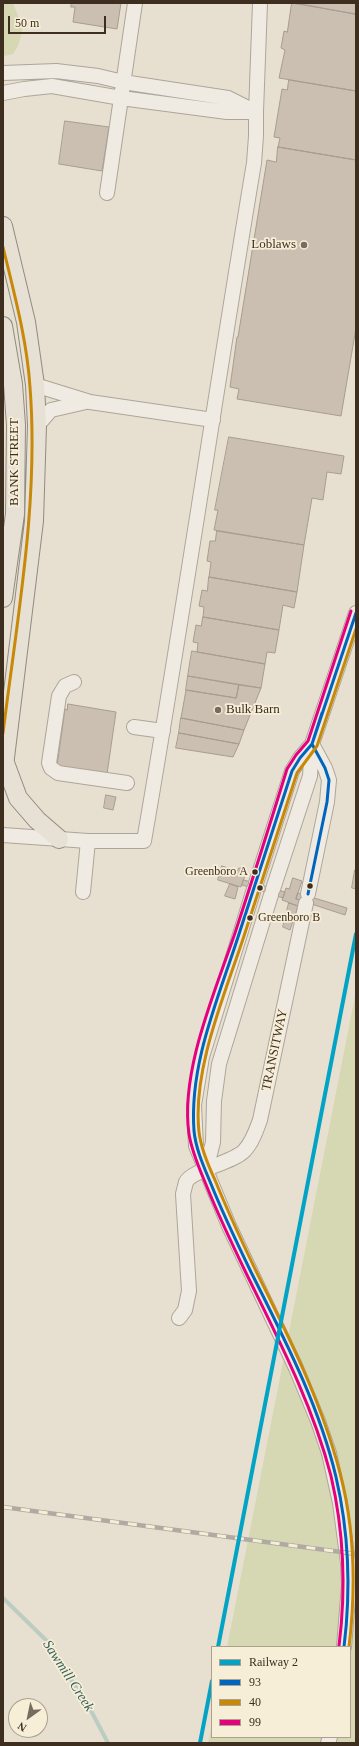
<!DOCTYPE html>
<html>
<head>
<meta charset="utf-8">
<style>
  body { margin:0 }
  #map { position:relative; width:359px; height:1746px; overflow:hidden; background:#e7e0d1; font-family:"Times New Roman",serif }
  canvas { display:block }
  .frame { position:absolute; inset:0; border:4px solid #3d2e20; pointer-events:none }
  .legend { position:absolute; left:211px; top:1646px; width:140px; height:92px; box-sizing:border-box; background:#f7eed8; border:1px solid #ada18e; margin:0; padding:5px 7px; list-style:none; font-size:12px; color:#3d2e20 }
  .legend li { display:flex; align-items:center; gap:8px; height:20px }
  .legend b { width:20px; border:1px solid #ada18e }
  .north { position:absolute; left:8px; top:1698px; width:40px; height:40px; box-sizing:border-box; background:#f7eed8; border:1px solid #ada18e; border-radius:50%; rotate:213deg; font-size:11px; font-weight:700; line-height:16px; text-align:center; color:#3d2e20 }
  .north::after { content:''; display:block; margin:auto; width:14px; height:18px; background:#786c5e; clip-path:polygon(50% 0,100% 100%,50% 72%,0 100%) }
  .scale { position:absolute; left:8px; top:16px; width:98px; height:18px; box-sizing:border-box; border:2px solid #3d2e20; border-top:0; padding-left:5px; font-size:12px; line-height:14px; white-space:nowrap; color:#3d2e20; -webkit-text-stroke:3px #f7eed8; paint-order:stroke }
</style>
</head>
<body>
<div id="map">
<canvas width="359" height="1746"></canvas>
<div class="frame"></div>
<ul class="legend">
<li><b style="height:5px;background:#03a3c5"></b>Railway 2</li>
<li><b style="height:5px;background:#0065bd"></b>93</li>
<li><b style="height:5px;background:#c88808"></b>40</li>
<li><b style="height:5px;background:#e5007d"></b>99</li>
</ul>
<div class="north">N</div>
<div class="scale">50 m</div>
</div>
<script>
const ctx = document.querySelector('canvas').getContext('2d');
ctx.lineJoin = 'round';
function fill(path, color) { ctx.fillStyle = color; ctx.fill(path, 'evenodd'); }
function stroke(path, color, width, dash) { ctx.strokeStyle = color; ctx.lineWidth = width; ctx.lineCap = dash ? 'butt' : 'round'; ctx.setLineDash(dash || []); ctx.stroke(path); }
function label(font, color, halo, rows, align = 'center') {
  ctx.font = font + ' "Times New Roman",serif'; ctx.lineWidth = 3.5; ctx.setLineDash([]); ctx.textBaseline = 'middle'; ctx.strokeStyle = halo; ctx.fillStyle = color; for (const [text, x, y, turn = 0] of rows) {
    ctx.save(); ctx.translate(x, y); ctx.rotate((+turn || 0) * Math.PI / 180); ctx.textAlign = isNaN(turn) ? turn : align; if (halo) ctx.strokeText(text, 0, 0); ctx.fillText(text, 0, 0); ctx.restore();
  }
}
fill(new Path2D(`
  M3,3h10l8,20 1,9 -4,14 -5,8 -9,2z
  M356,991v752h-148l4,-19v13h138v-90h-123z`), '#d6d7b3');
stroke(new Path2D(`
  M3,1598l48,47 16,29 20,29 21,40`), '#bcccc2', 4);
const building = new Path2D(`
  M72,3h49l-4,26 -44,-7 2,-15h-4z
  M292,3l64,11v77l-77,-13 6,-28 -4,-2 3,-17 3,1z
  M296,3h60v11z
  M289,80l67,11v69l-78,-13 2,-9 -6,-1 8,-48 5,1z
  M65,121l44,6 -7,44 -43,-7z
  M278,147l78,13v168l-15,88 -104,-17 2,-10 -9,-2 7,-50h1l29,-177 9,2z
  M229,437l115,19 -3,18 -14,-2 -4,28 -11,-2 -8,47 -90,-15 4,-20h-3z
  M217,531l87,14 -7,47 -88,-15 2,-15 -4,-1 3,-20h5z
  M209,577l88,15 -3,16 -11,-3 -4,25 -76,-13 1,-10 -5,-1 3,-16 5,1z
  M203,617l76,13 -4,23 -8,-1 -2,12 -68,-12 1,-9 -5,-1 3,-17 5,1z
  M192,651l73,13 -4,24 -73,-12z
  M188,676l51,9 -3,13 -50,-8z
  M239,685l22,3 -17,42 -63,-12 5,-28 50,8z
  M68,704l48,8 -9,62 -50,-8 8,-57 2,1z
  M181,718l63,12 -5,14 -60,-11z
  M179,733l60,11 -6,13 -57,-9z
  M106,795l10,2 -3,13 -9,-2z
  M222,866l15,5 2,-3h2l-2,6 6,1 -4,12 -23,-7z
  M355,870h1v19l-4,-1z
  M293,878l9,3 -6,18 4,1 -2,6 -16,-6 4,-12 3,1z
  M244,880l41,12 -2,6 -41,-13z
  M230,884l8,3 -3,12 -10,-3z
  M298,893l49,15 -2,7 -49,-16z
  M289,903l9,3 -8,24 -7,-3z`);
fill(building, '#cbbfb2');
stroke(building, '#a89c90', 1);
const minor = new Path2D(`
  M3,73l53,-2 42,5 25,6 105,16 28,14
  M3,93l21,-4 28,-3 69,12 106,14h26
  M107,193l28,-190
  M35,385l55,17 123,18
  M37,426l14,-16 35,-8
  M74,682l-9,4 -6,10 -10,67 2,5 7,5 69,10
  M134,727l29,4
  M3,835l85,6h56c39,-225 72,-452 110,-678l2,-27v-24l4,-109
  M256,883l36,-112 8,-13 12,-14
  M254,889l-52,168 -8,48 2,41 33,80 67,142 22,53 11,32 11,50 8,60 1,22 -5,62
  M273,889l37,-113 2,-32 44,-131
  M83,892l5,-51
  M308,894l19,-92 2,-22 -4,-12 -13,-24
  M206,1170l7,-28 1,-41 5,-37 52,-169
  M179,1318l6,-8 4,-19 -6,-97c1,-4 2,-8 3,-12 6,-12 46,-19 58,-31 8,-8 12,-20 16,-31l46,-217
  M328,1743l2,-6`);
const major = new Path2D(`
  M3,226l23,96 9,63 2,41 -3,95 -31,253
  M3,326l10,58 3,41 -1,89 -12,84
  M5,763l13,35 19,22 22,19`);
stroke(minor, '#ada599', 16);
stroke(major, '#928b80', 20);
stroke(minor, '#efebe3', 14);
stroke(major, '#e6e1d4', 18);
const rail = new Path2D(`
  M3,1507l353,47`);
stroke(rail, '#afaaa2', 4.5);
stroke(rail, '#f7eed8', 3, [9]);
stroke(new Path2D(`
  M308,894l19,-92 2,-22 -4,-12 -13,-24 10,-31
  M344,1647c7,-57 5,-114 -8,-170 -17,-72 -52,-139 -85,-205 -14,-29 -28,-58 -40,-88 -7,-17 -15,-34 -17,-53 -5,-68 25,-134 45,-197 18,-54 35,-109 53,-163l8,-13 12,-14 44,-131`), '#0065bd', 3);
stroke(new Path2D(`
  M3,247c11,46 24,93 27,140 9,115 -13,232 -27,346
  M349,1647c7,-58 6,-117 -9,-174 -18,-70 -51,-136 -83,-200 -15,-31 -29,-61 -42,-93 -7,-15 -14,-31 -16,-48 -7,-62 26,-138 45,-196 18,-54 35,-109 53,-163l20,-27 39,-117`), '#c88808', 3);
stroke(new Path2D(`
  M339,1646c7,-56 5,-114 -8,-170 -18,-70 -52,-136 -84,-201 -14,-29 -28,-58 -40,-88 -7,-17 -15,-34 -18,-53 -9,-63 26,-142 46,-201 18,-55 35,-109 52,-164l9,-14 12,-14 43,-130`), '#e5007d', 3);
stroke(new Path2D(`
  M218,1647l138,-713
  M200,1743l12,-62`), '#03a3c5', 4);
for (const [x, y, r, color] of [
  [304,245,4,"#786c5e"],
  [218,710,4,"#786c5e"],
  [255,872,3.5,"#3d2e20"],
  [310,886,3.5,"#3d2e20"],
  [260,888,3.5,"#3d2e20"],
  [250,918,3.5,"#3d2e20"]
]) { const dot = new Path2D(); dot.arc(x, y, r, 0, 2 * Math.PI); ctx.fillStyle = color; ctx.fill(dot); stroke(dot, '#f7eed8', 1.5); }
label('12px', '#3d2e20', '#f7eed8', [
  ["Greenboro A",248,872],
  ["Greenboro B",258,918,"left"]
], 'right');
label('13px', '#3d2e20', '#f7eed8', [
  ["Loblaws",296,245],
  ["Bulk Barn",226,710,"left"]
], 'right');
label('13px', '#3d2e20', '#f7eed8', [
  ["BANK STREET",15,462,-90],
  ["TRANSITWAY",275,1050,-78]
]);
label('italic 14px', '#2f5d5a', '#f7eed8', [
  ["Sawmill Creek",68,1676,57]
]);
</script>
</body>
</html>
